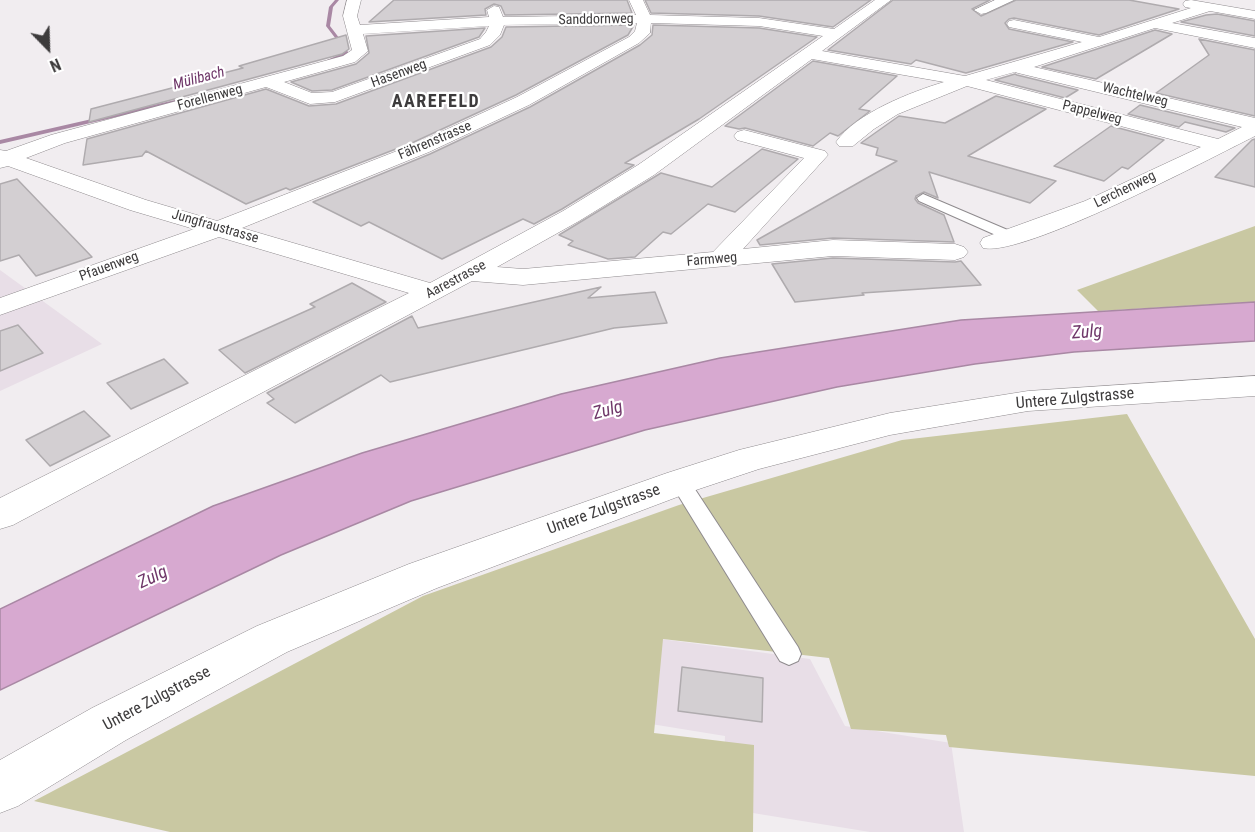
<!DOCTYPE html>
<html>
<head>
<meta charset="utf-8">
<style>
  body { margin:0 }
  #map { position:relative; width:1255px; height:832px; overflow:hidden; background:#f1edf0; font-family:"Roboto Condensed",sans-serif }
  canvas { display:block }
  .north { position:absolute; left:18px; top:18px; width:60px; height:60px; -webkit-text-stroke:4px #fff; paint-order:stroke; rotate:157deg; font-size:16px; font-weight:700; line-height:24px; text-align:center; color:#3d3b3c }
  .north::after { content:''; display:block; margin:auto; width:21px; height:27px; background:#3d3b3c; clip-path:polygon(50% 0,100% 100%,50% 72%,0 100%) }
</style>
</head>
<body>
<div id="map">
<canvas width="1255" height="832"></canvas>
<div class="north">N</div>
</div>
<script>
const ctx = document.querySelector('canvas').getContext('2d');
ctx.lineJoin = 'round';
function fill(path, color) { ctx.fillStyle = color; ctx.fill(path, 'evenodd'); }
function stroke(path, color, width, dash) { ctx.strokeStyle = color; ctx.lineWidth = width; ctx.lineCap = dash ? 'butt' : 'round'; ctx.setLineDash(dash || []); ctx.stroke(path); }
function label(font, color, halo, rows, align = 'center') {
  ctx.font = font + ' "Roboto Condensed",sans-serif'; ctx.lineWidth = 4.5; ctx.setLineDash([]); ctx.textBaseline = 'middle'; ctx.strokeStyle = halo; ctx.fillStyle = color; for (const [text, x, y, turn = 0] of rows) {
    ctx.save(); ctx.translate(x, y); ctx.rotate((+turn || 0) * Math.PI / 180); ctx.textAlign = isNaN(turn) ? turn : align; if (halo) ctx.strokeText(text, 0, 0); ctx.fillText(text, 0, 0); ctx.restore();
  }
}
fill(new Path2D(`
  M0,270l102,74 -102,47z
  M661,639l149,20 35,67 106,17 13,89h-94l-148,-24 3,-72 -74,-12z`), '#e8dee7');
fill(new Path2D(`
  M1255,226v76l-157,9 -21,-21z
  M1127,414l128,225v137l-306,-29 -3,-12 -95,-6 -22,-71 -166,-19 -9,94 100,12 -1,87h-583l-136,-31 389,-205 256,-91 223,-65z`), '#c9c8a2');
const water = new Path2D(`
  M1255,302v39l-181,11 -99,12 -138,23 -192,43 -234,71 -130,54 -281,135v-81l213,-103 149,-53 199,-59 159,-36 241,-38z`);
fill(water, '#d7a9d0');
stroke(water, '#a988a4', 1.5);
fill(new Path2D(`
  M335,0h4l-6,7 -3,19 13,17 6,11 -20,9 -2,-3 16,-7 -4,-10 -13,-17 3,-19z
  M175,100l2,1v2l-177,41v-4z`), '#a988a4');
const building = new Path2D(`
  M394,0h233l5,13 -127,2 -4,-9 -7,-2 -9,5 1,6 -117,7z
  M645,0h226l-38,27 -74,-11 -108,-3z
  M893,0h97l-18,9 9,7 35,-16h113l50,9 -80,26 -85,-17 -5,1 -4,4 4,6 64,13 -107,31 -50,-13 -5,4 -83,-14z
  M1217,14l38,7v15l-74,-14 25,-7z
  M634,25l-6,10 -112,60 -102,47 -124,48 -4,-2 -40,16 -100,-53 -4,5 -59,9 4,-26 179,-50 43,17 27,-2 155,-57 11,-10 4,-10z
  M653,25l106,3 58,9 -118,82 -74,44 9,2 -72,44 -28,15 -11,-5 -81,40 -73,-37 -8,4 -48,-24 117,-48 100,-47 110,-62 12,-10z
  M485,28l-6,9 -147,53 -20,1 -21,-9 65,-18 13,-11 -3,-17z
  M1155,30l17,4 -76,45 -54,-12z
  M346,35l3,14 -7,5 -253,68 2,-13 104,-27 -3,-1 51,-13 -4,-2z
  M1199,39l56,11v66l-99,-23 53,-38z
  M813,61l84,15 -38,33 11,2 -32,25 -8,-3 -17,13 -68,-18 -6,1 -14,-3z
  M1015,74l2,1 61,15 -13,8 -70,-18z
  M996,96l50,13 -78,47 88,25 -26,22 -101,-31 9,26 -14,-6 -8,4 -1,3 3,4 26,12 10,27 -121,-4 -73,7 -3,-5 140,-79 -21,-6 2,-7 -17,-5 38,-27 46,7z
  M1140,105l95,23 -9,4 -41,-10 -6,5 -51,-13z
  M1111,126l53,14 -36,29 -6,-2 -18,14 -50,-15z
  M1255,139v48l-40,-10 37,-37z
  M762,149l36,10 -63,53 -27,-8 -37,30 -8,-2 -28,25 -27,2 -40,-14 5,-4 -14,-6 102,-62 51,14z
  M17,179l49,51 26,27 -56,19 -17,-21 -19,6v-77z
  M833,258l122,4 6,-1 20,24 -119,8 2,2 -69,7 -23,-38z
  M352,283l34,19 -141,71 -26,-23 96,-43 -5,-3z
  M601,287l-13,11 67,-6 12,31 -53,5 -224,54 -9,-7 -86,48 -28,-20 7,-4 -7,-6 145,-77 6,12z
  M18,325l25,28 -43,18v-40z
  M164,359l24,24 -57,26 -24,-26z
  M84,411l26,25 -60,30 -24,-26z
  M682,667l81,11 -1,44 -84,-11z`);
fill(building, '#d3cfd2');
stroke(building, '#afabae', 1.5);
const service = new Path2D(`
  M923,194l94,40 2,3 -7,4 -5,-1 -88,-39 -2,-3z
  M680,475l7,2 111,170 3,7 -3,7 -9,4 -9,-4 -110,-179 3,-5z`);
const minor = new Path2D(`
  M347,0h14l-4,16 3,9 129,-8 -2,-7 7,-4 5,1 4,10 133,-2 -7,-15h14l7,15 109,3 75,11 41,-29h16l-69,51 143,25 117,-34 -73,-15 -2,-3 2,-3 5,-1 85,17 92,-29 -6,-1 -2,-3 2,-3 6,-1 64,11v8l-45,-8 -38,12 83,15v10l-100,-20 -121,39 221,51v18c-44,22 -233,122 -272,112l-3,-5 3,-5 102,-37 116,-54 -234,-61 -69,28 -24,15 -21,17h-14l-3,-4c20,-29 75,-50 108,-60l-132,-23 -158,116 -75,46 -82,46 26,2 190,-17 91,-94 -67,-18 -3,-4 3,-4 7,-2 81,21 3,4 -85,94 90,-9 122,4 9,3 4,5 -4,5 -9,3 -122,-4 -310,29 -51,-4 -459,244 -13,4v-31l409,-205 -190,-56 -219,78v-17l194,-69 -64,-19 -122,-44 -8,2v-18l6,1 45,-16 292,-79 9,-6 -9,-34zM637,23l-2,8 -6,6 -112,60 -102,47 -198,77 -71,-21 -120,-42 39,-15 201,-56 44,17 25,-2 155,-57 10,-10 4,-10zM651,23l108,3 64,10 -185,129 -75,46 -133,72 -188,-55 187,-76 100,-47 110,-62 11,-10zM489,26l-3,6 -6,7 -148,53 -20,1 -28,-11 71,-20 13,-11 -5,-17zM1015,72l3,1 224,54 -24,12 -232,-59z
  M995,0h19l-28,13 -5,1 -7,-4z
  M1255,376v20l-227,15 -138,24 -131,34 -66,22 -256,97 -150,64 -161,88 -108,66 -18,7v-53l92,-52 165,-82 152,-62 258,-91 72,-23 151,-37 138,-22z`);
stroke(service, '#8f8b8e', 2);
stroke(minor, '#8f8b8e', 1);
fill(service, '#fff');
fill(minor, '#fff');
label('14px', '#3d3b3c', '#fff', [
  ["Sanddornweg",596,20,-1],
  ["Hasenweg",399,74,-20],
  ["Wachtelweg",1135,95,13],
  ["Forellenweg",210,98,-15],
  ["Pappelweg",1092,113,14],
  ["Fährenstrasse",435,141,-23],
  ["Lerchenweg",1125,190,-26],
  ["Jungfraustrasse",215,227,16],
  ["Farmweg",712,260,-5],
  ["Pfauenweg",109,267,-20],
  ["Aarestrasse",456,280,-28]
]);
label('italic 15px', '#6f3769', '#fff', [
  ["Mülibach",199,79,-15]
]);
label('16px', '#3d3b3c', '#fff', [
  ["Untere Zulgstrasse",1075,399,-5],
  ["Untere Zulgstrasse",604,510,-20],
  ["Untere Zulgstrasse",157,699,-28]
]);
ctx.letterSpacing = '1.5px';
label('bold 18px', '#3d3b3c', '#fff', [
  ["AAREFELD",436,102]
]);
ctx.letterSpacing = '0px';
label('italic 18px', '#6f3769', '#fff', [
  ["Zulg",1087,333,-4],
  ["Zulg",608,411,-15],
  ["Zulg",153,578,-25]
]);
</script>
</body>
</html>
